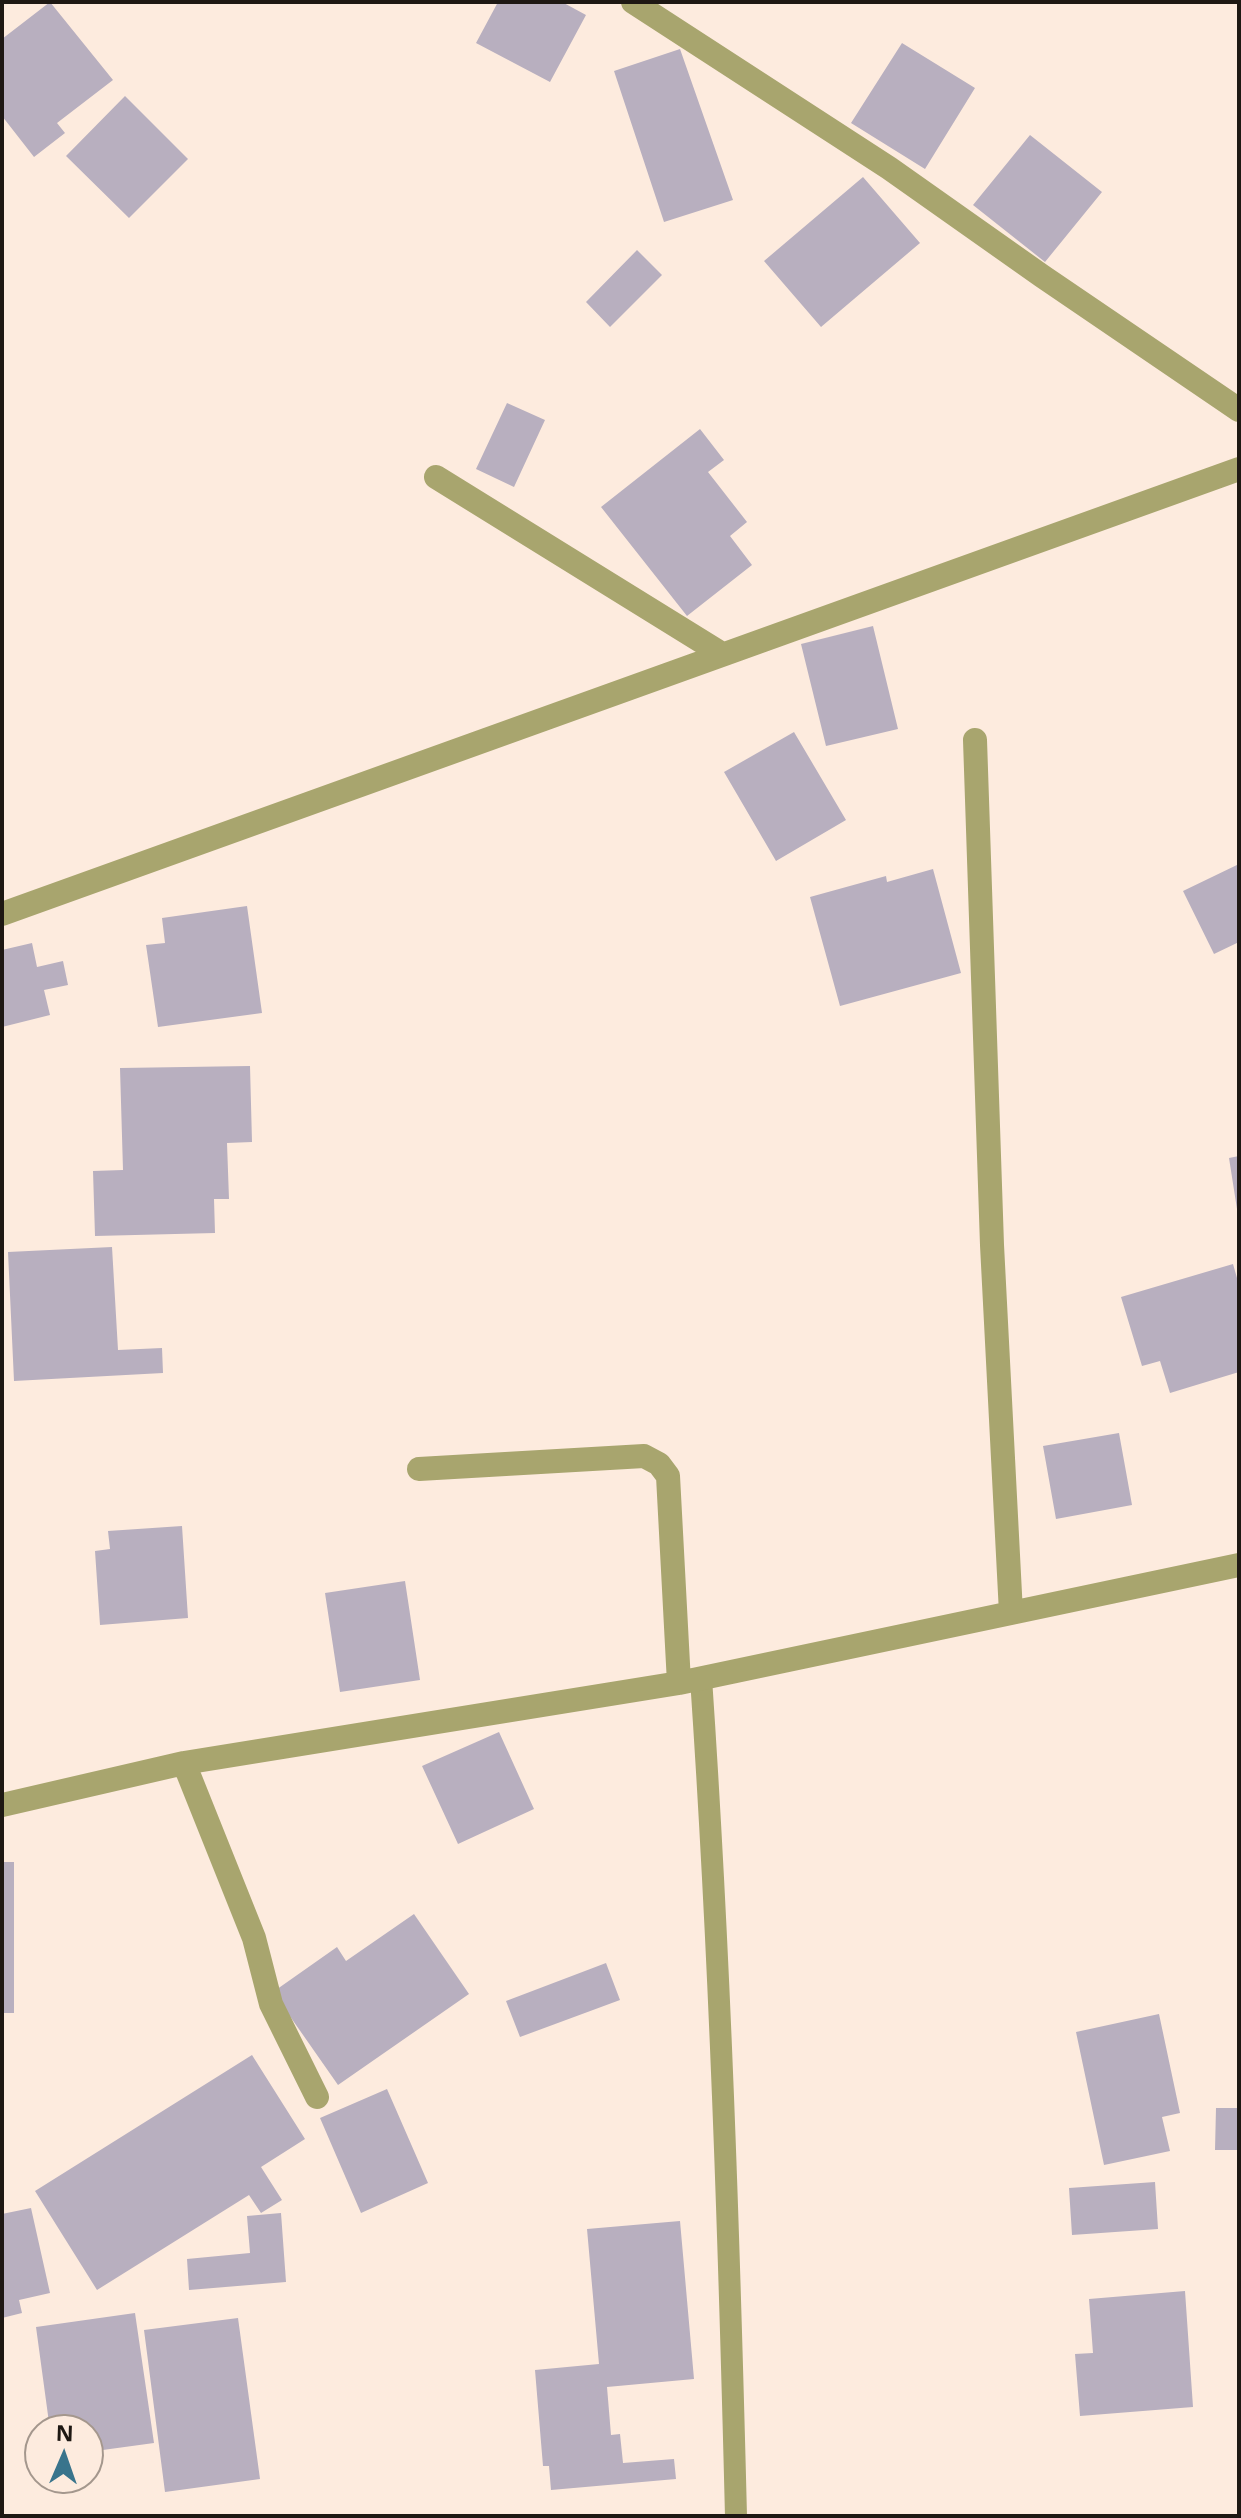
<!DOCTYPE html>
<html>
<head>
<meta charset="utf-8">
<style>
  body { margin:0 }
  #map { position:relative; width:1241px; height:2518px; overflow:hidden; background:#fdebde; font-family:"Open Sans",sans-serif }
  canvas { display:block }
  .frame { position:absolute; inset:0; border:4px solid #1e1813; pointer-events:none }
  .north { position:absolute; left:24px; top:2414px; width:80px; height:80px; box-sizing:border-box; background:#fdebde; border:2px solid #a4978d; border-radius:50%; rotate:2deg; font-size:22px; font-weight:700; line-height:32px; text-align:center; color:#1e1813 }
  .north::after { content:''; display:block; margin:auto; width:28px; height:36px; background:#39748c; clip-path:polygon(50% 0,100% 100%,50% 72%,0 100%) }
</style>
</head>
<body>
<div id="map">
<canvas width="1241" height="2518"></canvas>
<div class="frame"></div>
<div class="north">N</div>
</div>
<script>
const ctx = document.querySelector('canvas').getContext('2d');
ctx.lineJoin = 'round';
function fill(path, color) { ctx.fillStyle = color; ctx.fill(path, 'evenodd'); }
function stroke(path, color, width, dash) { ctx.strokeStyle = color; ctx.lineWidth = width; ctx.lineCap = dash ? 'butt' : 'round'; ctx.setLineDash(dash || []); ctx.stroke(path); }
fill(new Path2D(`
  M50,2l63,78 -56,43 8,10 -31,24 -32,-41v-77z
  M498,2h64l24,13 -36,67 -74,-39z
  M902,43l73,45 -50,81 -74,-46z
  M680,49l53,151 -69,22 -50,-151z
  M125,96l63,63 -59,59 -63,-62z
  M1030,135l72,57 -57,70 -72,-57z
  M863,177l57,66 -99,84 -57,-66z
  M637,250l25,25 -52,52 -24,-25z
  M507,403l38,17 -31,67 -38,-18z
  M700,429l24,31 -16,12 39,50 -17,14 22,29 -65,51 -86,-109z
  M873,626l25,103 -72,17 -25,-102z
  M794,732l52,88 -70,41 -52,-89z
  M1239,864v78l-25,12 -31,-63z
  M933,869l28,104 -121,33 -30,-109 76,-21 1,6z
  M247,906l15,107 -104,14 -12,-82 19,-2 -3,-25z
  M32,943l5,24 26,-6 5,24 -24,5 6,25 -48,12v-77z
  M250,1066l2,76 -25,1 2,56h-15l1,34 -120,3 -2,-65 30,-1 -3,-102z
  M1239,1156v52l-2,1 -8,-51z
  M112,1247l6,103 44,-2 1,25 -149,8 -6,-129z
  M1233,1264l6,21v87l-69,21 -10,-32 -18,5 -21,-69z
  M1119,1433l13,72 -76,14 -13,-73z
  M182,1526l6,92 -88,7 -5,-74 15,-2 -2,-18z
  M405,1581l15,99 -80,12 -15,-99z
  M499,1732l35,77 -76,35 -36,-78z
  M2,1862h12v151h-12z
  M414,1914l55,80 -131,91 -65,-93 64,-45 9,14z
  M606,1963l14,37 -100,37 -14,-36z
  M1159,2014l21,99 -18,4 8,34 -66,14 -28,-133z
  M252,2055l53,84 -44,28 21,33 -21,13 -12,-18 -152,95 -62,-99z
  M387,2089l41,94 -67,30 -41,-95z
  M1216,2108h23v42h-24z
  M1155,2182l3,47 -86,6 -3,-47z
  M31,2208l19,85 -31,7 3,13 -20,5v-104z
  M281,2213l5,69 -97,8 -2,-31 63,-6 -3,-37z
  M680,2221l14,158 -87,8 4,48 9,-1 3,29 51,-4 2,20 -125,11 -2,-24h-6l-8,-96 64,-6 -12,-135z
  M1185,2291l8,116 -113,9 -5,-62 18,-1 -4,-54z
  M135,2313l19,130 -66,9v-22h-38l-14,-103z
  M238,2318l22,161 -95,13 -21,-162z`), '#b8afbf');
stroke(new Path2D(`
  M701,1678c19,279 28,558 35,838`), '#a8a56e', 22);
stroke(new Path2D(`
  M633,2l256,166 153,108 197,134
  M436,477l286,177
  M975,740l17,505 19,368
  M2,914l1237,-445
  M419,1469l225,-13 15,8 9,12 11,207
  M184,1763l70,175 17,66 46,93
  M2,1805l182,-42 495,-80 560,-118`), '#a8a56e', 24);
</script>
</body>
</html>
